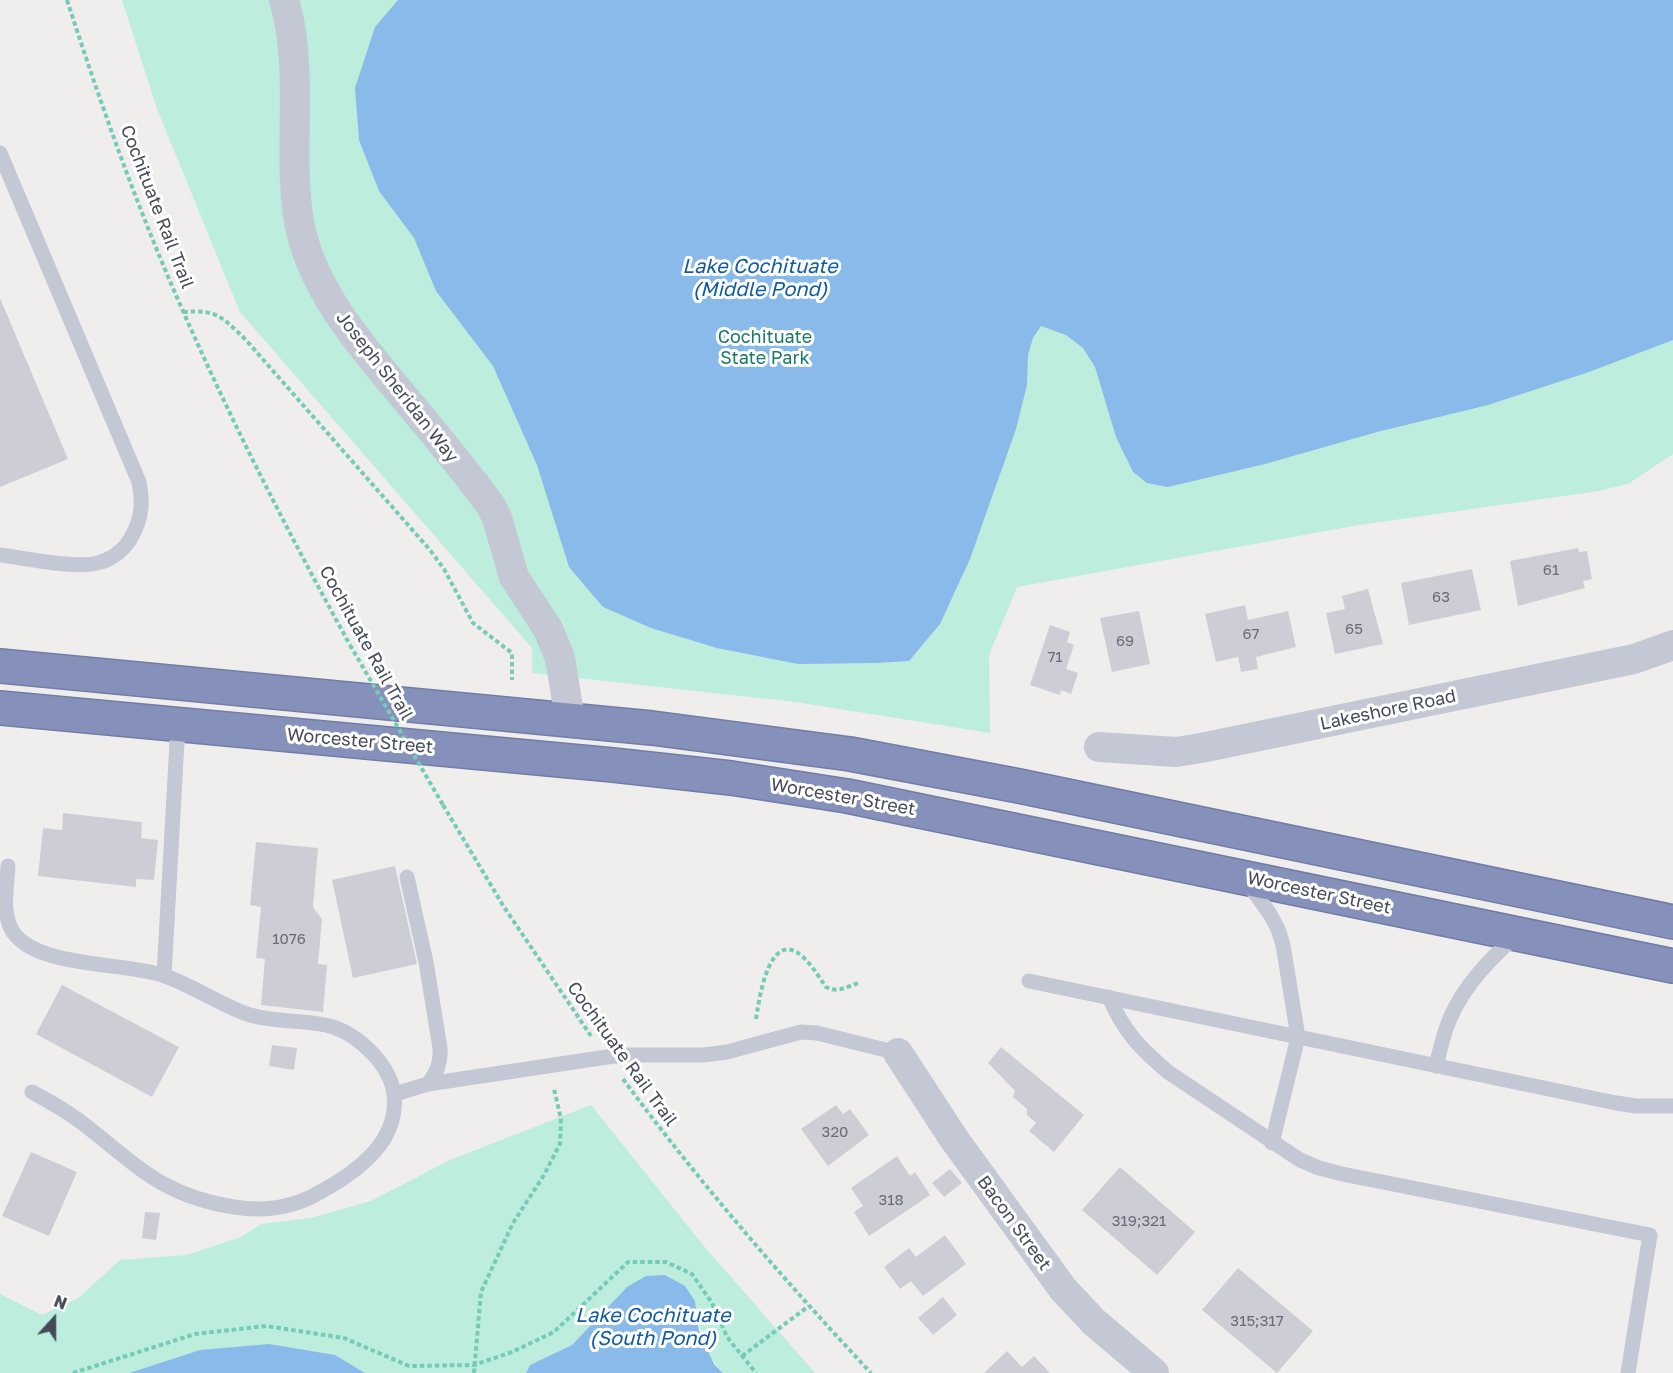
<!DOCTYPE html>
<html>
<head>
<meta charset="utf-8">
<style>
  body { margin:0 }
  #map { position:relative; width:1673px; height:1373px; overflow:hidden; background:#f0eeed; font-family:"Golos Text",sans-serif }
  canvas { display:block }
  .north { position:absolute; left:24px; top:1289px; width:60px; height:60px; -webkit-text-stroke:4px #fff; paint-order:stroke; rotate:21deg; font-size:16px; font-weight:700; line-height:24px; text-align:center; color:#464b5a }
  .north::after { content:''; display:block; margin:auto; width:21px; height:27px; background:#464b5a; clip-path:polygon(50% 0,100% 100%,50% 72%,0 100%) }
</style>
</head>
<body>
<div id="map">
<canvas width="1673" height="1373"></canvas>
<div class="north">N</div>
</div>
<script>
const ctx = document.querySelector('canvas').getContext('2d');
ctx.lineJoin = 'round';
function fill(path, color) { ctx.fillStyle = color; ctx.fill(path, 'evenodd'); }
function stroke(path, color, width, dash) { ctx.strokeStyle = color; ctx.lineWidth = width; ctx.lineCap = dash ? 'butt' : 'round'; ctx.setLineDash(dash || []); ctx.stroke(path); }
function label(font, color, halo, rows, align = 'center') {
  ctx.font = font + ' "Golos Text",sans-serif'; ctx.lineWidth = 6; ctx.setLineDash([]); ctx.textBaseline = 'middle'; ctx.strokeStyle = halo; ctx.fillStyle = color; for (const [text, x, y, turn = 0] of rows) {
    ctx.save(); ctx.translate(x, y); ctx.rotate((+turn || 0) * Math.PI / 180); ctx.textAlign = isNaN(turn) ? turn : align; if (halo) ctx.strokeText(text, 0, 0); ctx.fillText(text, 0, 0); ctx.restore();
  }
}
fill(new Path2D(`
  M122,0h1551v454l-45,30 -29,7 -240,34 -342,62 -28,68 1,78 -194,-31 -264,-29v-25l-292,-336 -83,-203z
  M591,1105l112,140 112,128h-92c-19,-20 -24,-46 -28,-72l-68,-14 -55,58 -42,20 -4,8h-161l-31,-18 -134,-5 -71,23h-129v-79l42,21 35,-16 43,-39 67,-5 54,-18 20,-13 50,-6 60,-17 79,-41z`), '#bceddd');
fill(new Path2D(`
  M398,0h1275v340l-84,32 -101,33 -111,27 -112,32 -97,23 -21,-4 -14,-11 -17,-35 -21,-70 -12,-19 -17,-13 -25,-9 -8,12 -5,17 -1,30 -11,44 -46,130 -30,65 -31,37 -34,2 -77,1 -81,-16 -66,-20 -48,-21 -34,-40 -32,-102 -44,-99 -57,-75 -22,-53 -35,-47 -20,-51 -4,-52 20,-61z
  M665,1275l20,11 10,15 4,30 15,33 9,9h-197l4,-8 42,-20 55,-58 19,-11z
  M269,1344l66,11 30,18h-236l71,-23z`), '#8abae9');
fill(new Path2D(`
  M0,298l68,161 -68,28z
  M1578,548l1,4 8,-1 5,28 -9,2 2,7 -67,18 -8,-45z
  M1472,569l9,41 -72,15 -8,-42z
  M1368,589l15,55 -48,10 -9,-41 19,-4 -3,-13z
  M1245,605l3,15 40,-9 8,36 -40,10 2,12 -17,3 -3,-15 -22,5 -11,-48z
  M1139,611l11,53 -38,8 -12,-54z
  M1050,625l20,7 -3,10 7,3 -8,24 12,4 -7,21 -10,-4 -1,5 -30,-10z
  M63,813l79,9 -1,16 17,2 -4,40 -18,-1v8l-98,-11 5,-48 19,2z
  M256,842l62,6 -5,59 9,12 -4,45 9,1 -4,47 -62,-7 4,-46 -9,-1 5,-51 -11,-2z
  M395,866l22,98 -64,14 -21,-98z
  M62,985l117,62 -27,50 -116,-63z
  M272,1045l25,3 -3,22 -25,-4z
  M1001,1047l83,68 -30,37 -25,-21 7,-8 -9,-8v-6l-14,-12 2,-6 -27,-28z
  M836,1105l7,9 7,-5 19,26 -41,31 -27,-37z
  M31,1152l46,20 -28,64 -47,-20z
  M897,1156l13,20 5,-4 15,23 -61,41 -15,-24 9,-6 -12,-18z
  M1120,1167l75,65 -38,43 -75,-65z
  M950,1169l12,14 -18,14 -12,-14z
  M145,1212l15,1 -4,27 -14,-2z
  M945,1235l21,29 -43,32 -12,-15 -11,8 -16,-22 25,-19 7,9z
  M1238,1268l75,63 -36,42 -75,-63z
  M943,1297l14,18 -24,20 -15,-17z
  M1007,1351l15,16 12,-11 16,17h-66z`), '#cdced5');
const highway = new Path2D(`
  M0,666l652,62 198,26 169,32 654,136
  M0,708l613,57 118,13 116,18 826,170`);
stroke(highway, '#717ca7', 36);
stroke(new Path2D(`
  M67,0c34,105 71,210 116,311 50,114 107,225 167,334
  M183,312c34,-3 39,5 63,28l184,210 14,19 29,54 39,30v27
  M443,805l61,102 87,129
  M756,1019c3,-19 13,-93 47,-62 9,8 16,20 23,30 11,6 21,0 32,-4
  M623,1079c76,103 160,200 248,294
  M742,1356l67,-50
  M73,1373l122,-39 71,-8 78,12 65,28 65,-1 38,-13 42,-20 74,-70h38l26,12 20,29 15,34 29,36
  M474,1373l7,-81 32,-69 31,-48 16,-31 1,-25 -7,-30`), '#75cab8', 4, [4.5, 3]);
stroke(new Path2D(`
  M0,153l139,329c4,20 3,36 -7,54 -6,12 -18,22 -31,26 -23,8 -75,-4 -101,-7
  M8,866c-1,20 -7,48 5,66 25,36 109,30 149,43 31,10 59,31 88,40 50,14 82,-6 124,40 23,25 27,54 10,84 -14,22 -40,40 -62,52 -28,17 -56,21 -88,16 -73,-11 -98,-43 -153,-85 -15,-11 -32,-21 -49,-30
  M407,877l19,85 14,86c1,15 -3,24 -12,36
  M1247,882l23,32 8,15 5,16 15,92 -26,106
  M164,975l14,-251
  M1029,981l587,122 20,3h37
  M1109,997c15,35 31,51 59,75l132,88 19,8 23,6 308,61 -22,138
  M1436,1066c3,-12 6,-25 10,-37 12,-37 41,-68 70,-93
  M395,1094l33,-10 179,-27 22,-2h75l23,-3 74,-20 16,1 81,20`), '#c4c8d4', 15);
stroke(new Path2D(`
  M284,0c21,71 3,149 15,222 12,64 55,115 95,163 33,40 67,79 97,121l6,12 17,59 34,52 12,29 10,61
  M1099,747l77,5 25,-4 433,-89 39,-14
  M898,1053l56,86 109,150 31,33 60,51`), '#c4c8d4', 30);
stroke(highway, '#8691bb', 33);
stroke(new Path2D(`
  M350,645l93,160`), '#75cab8', 4, [4.5, 3]);
label('15px', '#686c79', null, [
  ["61",1551,570],
  ["63",1441,597],
  ["65",1354,629],
  ["67",1251,634],
  ["69",1125,641],
  ["71",1055,657],
  ["1076",289,939],
  ["320",835,1132],
  ["318",891,1200],
  ["319;321",1139,1221],
  ["315;317",1257,1321]
]);
label('18px', '#464b5a', '#fff', [
  ["Cochituate Rail Trail",157,207,69],
  ["Joseph Sheridan Way",397,387,52],
  ["Cochituate Rail Trail",366,643,61],
  ["Lakeshore Road",1388,710,-12],
  ["Worcester Street",360,741,5],
  ["Worcester Street",843,797,10],
  ["Worcester Street",1319,893,12],
  ["Cochituate Rail Trail",622,1054,54],
  ["Bacon Street",1014,1223,54]
]);
label('18px', '#197964', '#fff', [
  ["Cochituate",765,337],
  ["State Park",765,358]
]);
label('italic 20px', '#105ba3', '#fff', [
  ["Lake Cochituate",760,267],
  ["(Middle Pond)",760,290],
  ["Lake Cochituate",653,1316],
  ["(South Pond)",653,1339]
]);
</script>
</body>
</html>
